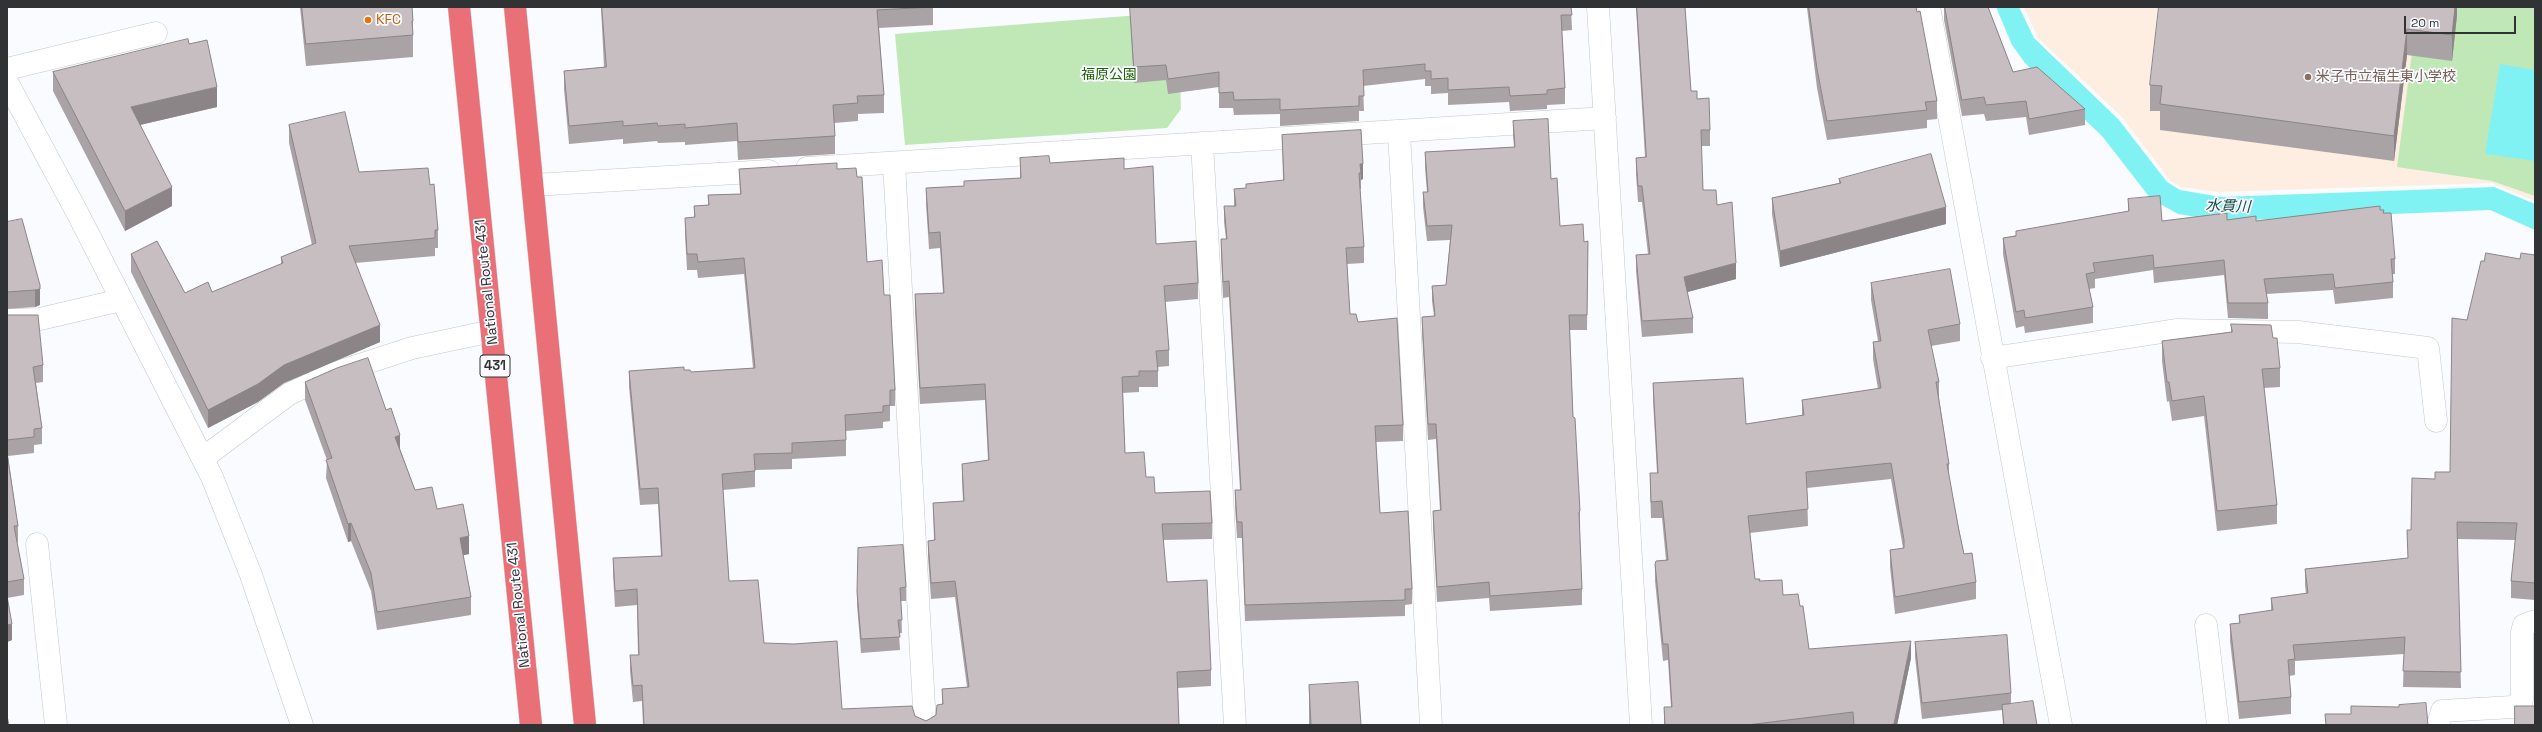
<!DOCTYPE html>
<html>
<head>
<meta charset="utf-8">
<style>
  body { margin:0 }
  #map { position:relative; width:2542px; height:732px; overflow:hidden; background:#f9fbff; font-family:"Space Grotesk",sans-serif }
  canvas { display:block }
  .frame { position:absolute; inset:0; border:8px solid #303234; pointer-events:none }
  .scale { position:absolute; left:2404px; top:16px; width:112px; height:18px; box-sizing:border-box; border:2px solid #303234; border-top:0; padding-left:5px; font-size:12px; line-height:14px; white-space:nowrap; color:#303234; -webkit-text-stroke:3px #f9fbff; paint-order:stroke }
</style>
</head>
<body>
<div id="map">
<canvas width="2542" height="732"></canvas>
<div class="frame"></div>
<div class="scale">20 m</div>
</div>
<script>
const ctx = document.querySelector('canvas').getContext('2d');
ctx.lineJoin = 'round';
function fill(path, color) { ctx.fillStyle = color; ctx.fill(path, 'evenodd'); }
function stroke(path, color, width, dash) { ctx.strokeStyle = color; ctx.lineWidth = width; ctx.lineCap = dash ? 'butt' : 'round'; ctx.setLineDash(dash || []); ctx.stroke(path); }
function label(font, color, halo, rows, align = 'center') {
  ctx.font = font + ' "Space Grotesk","Noto Sans JP",sans-serif'; ctx.lineWidth = 3.5; ctx.setLineDash([]); ctx.textBaseline = 'middle'; ctx.strokeStyle = halo; ctx.fillStyle = color; for (const [text, x, y, turn = 0] of rows) {
    ctx.save(); ctx.translate(x, y); ctx.rotate((+turn || 0) * Math.PI / 180); ctx.textAlign = isNaN(turn) ? turn : align; if (halo) ctx.strokeText(text, 0, 0); ctx.fillText(text, 0, 0); ctx.restore();
  }
}
fill(new Path2D(`
  M2024,7h511v194l-43,-18 -274,9 -38,-5 -11,-8 -47,-62 -84,-79z`), '#fdeee1');
fill(new Path2D(`
  M2418,7h117v189l-43,-15 -95,-14z
  M1178,12l3,97 -14,19 -262,17 -10,-111z`), '#c0e8b6');
fill(new Path2D(`
  M1996,7h23l15,31 85,82 48,62 13,8 41,7 273,-10 41,17v26l-45,-20 -269,11 -43,-7 -27,-15 -49,-63 -77,-73 -13,-18z
  M2500,64l35,6v91l-50,-7z`), '#81f2f4');
const minor = new Path2D(`
  M1598,7l43,718
  M1929,7l132,718
  M7,69l149,-36
  M7,82l71,132 134,263 39,98 51,150
  M1399,132l32,593
  M1202,143l33,582
  M894,163l31,562
  M807,168l798,-50
  M533,185l236,-14
  M7,320l33,-1 81,-19
  M1992,358l184,-28 122,2 130,16 8,73
  M203,458l86,-64 43,-20 80,-26 80,-17
  M37,544l19,181
  M2206,625l12,100
  M2438,725l4,-14 71,-4 9,-7v-68l2,-7 11,-4`);
const highway = new Path2D(`
  M459,7l72,718
  M515,7l70,718`);
stroke(minor, '#c2c6cc', 23);
stroke(highway, '#d6d6d6', 23);
stroke(minor, '#fff', 22);
stroke(highway, '#ea7077', 22);
fill(new Path2D(`
  M300,7h112l1,14v36l-107,9z
  M601,7h332v18l-54,3 5,67v18l-26,1v7l-24,2 1,13v18l-97,6 -1,-19 -52,4v-3l-27,1 -1,-2 -34,3v-5l-54,5 -5,-55v-18l40,-4z
  M1130,7h441l1,23 -10,1 3,57v16l-18,1v4l-37,2 -1,-9 -61,3v-12l-17,1v-8h-6v-7l-62,7 1,25h-5v10l-79,5v-12l-46,1 -1,-7h-14v-21l-51,7 -2,-14 -32,3z
  M1636,7h49l6,84 6,8 13,31v16h-9l2,44 14,15 19,74 -49,13 6,26v15l-51,4 -6,-66v-16l12,-1 -6,-52h-4l-2,-28v-16l9,-1z
  M1804,7h112l21,94v18l-10,1v8l-100,12 -10,-52 -10,-80h-3z
  M1944,7h44l25,65 72,37v16l-56,10 -3,-18 -40,4 -2,-7 -22,2 -18,-96z
  M2457,7v8l-5,46 -45,-6 -13,106 -234,-31v-19h-10v-26z
  M189,44l28,63 -77,18 32,81 -47,25 -72,-140v-19z
  M1513,121l38,58 9,47 24,16 4,-1 -1,89h-17l3,87 7,94v16h-1l3,62v16l-92,6 -1,-13 -52,4 -4,-76v-15l7,-1 -4,-71 -8,1 -6,-108v-15l12,-1 -2,-15v-15l14,-1 4,-45 -23,1 -4,-34v-15h4l-2,-24v-16l89,-5 -1,-11z
  M289,125l70,47 71,13 8,45v18h-3v8l-80,7 25,79 -96,41 -26,19 -50,26 -77,-156v-18l54,39 27,-1 69,-28v-7l31,-12 -23,-102z
  M1361,130l2,49 -2,1v9h-1l4,58v16l-17,1 3,50 8,8 45,103v16l-27,1 4,71 32,76v15l-7,1v11l-160,5 -3,-83h-5l-2,-32v-16h5l-11,-193 -6,1 -2,-43v-16h5l-2,-17v-16h10v-17l12,-1 37,-8 -1,-45z
  M1020,158l30,5 74,6 32,75 42,39v16l-33,3 4,48v16l-11,1v20h-19v5l-16,1 2,60 21,24 9,16 57,30v16l-49,1 4,42 44,88v16l-33,2 1,37h-536l-1,-24 -9,1 -3,-31v-16h8l-1,-50 -22,2 -2,-33v-16l48,-2 -3,-52 -18,1 -11,-118v-16l55,-1 7,2 62,-4 -9,-94 -46,4 -1,-8h-10l-2,-36v-16l9,-1v-11l14,-1v-10l32,-1 -1,-25h98l30,93 17,33 11,95v16h-5v15l-7,1v6l-37,3v25l-54,3v10l-37,1v17l-32,3 6,91 35,62 78,66 73,7 11,5 10,-6 6,-11v-15l25,-2 -12,-90 -24,2 -3,-42v-16l6,-1 -1,-37 30,-2 -1,-21v-16l26,-4 -3,-60 -65,4 -5,-94v-16l28,-1 -3,-45 -11,1 -3,-45v-16l38,-2 56,-8z
  M1839,179l107,45 -166,43 -8,-53v-16l67,-15z
  M2128,199l34,22 65,-1 29,1 124,-11 4,3 11,46v15h-3l1,8v16l-58,6 -2,-14 -67,4 2,9v16l-40,-1 -4,-43 -70,8 -1,-13 -58,9v9l-6,1 4,18v16l-68,10 -1,-7 -8,2 -13,-74v-16l125,-26z
  M7,222l33,80v3l-5,2 -28,2z
  M2535,255v345l-24,-2v-17l4,-41 -58,-1 4,149 -58,-1 1,-33 -109,7v14l-6,1 2,21v17l-52,5 -9,-78v-17l9,-1v-8l32,-4v-13l35,-4 -1,-9v-16l103,-11 -1,-28h4l24,-51 15,-7 17,-152 17,-59 36,-2z
  M1871,283l89,41v17l-29,5 8,36v16l10,66v14l15,76 12,28v17l-81,15 -5,-47v-17l13,-2 -12,-69 -84,9 1,38 -58,7 5,46 45,27 9,43 102,9 -14,67h-233v-18h7l-3,-47 -5,1 -8,-80v-17l11,-4 -4,-42h-11l-1,-29v-16h7l-4,-73v-17l93,41 56,-8v-16l76,-11 -5,-30v-17l5,-1 -7,-41z
  M7,315l36,50v17l-7,1 6,45v16l-8,1v8l-26,3 10,70v16h-1l7,37v16l-17,3 5,42 -5,2z
  M2231,324l42,14 7,30v19l-16,1 13,117v19l-60,7 -13,-115 -32,5 -3,-20 -2,1 -5,-41v-20l69,-9z
  M305,382l81,28 29,80 22,19 32,45 -6,1 8,42v18l-94,15 -6,-39 -20,-50 -3,1 -22,-64 1,-18 -22,-60z
  M906,587v14h-5l1,32h-3l1,17 -39,3 -4,-48v-13z
  M1915,642l96,51v11l26,21h-34l-1,-15 -80,9 -7,-62z
  M1309,685l52,40h-52z`), '#aaa3a6');
fill(new Path2D(`
  M2455,7h2v8l-5,46v-26z
  M2407,29v26l-13,106v-25z
  M217,87v20l-86,20v-20z
  M1360,164h3v15l-2,1z
  M172,187v19l-47,25v-20z
  M1946,207v17l-166,43v-16z
  M1736,263v16l-52,14v-16z
  M40,285v20l-5,2v-17z
  M380,325v17l-96,41 -26,19 -50,26v-18l76,-45z
  M400,435v18l-5,-16z
  M351,523v18l-3,1v-18z
  M469,536v18l-9,2v-18z
  M12,624v16l-5,2v-17z
  M1911,641v17l-14,67h-3z`), '#8b8587');
const building = new Path2D(`
  M302,7h110l1,14h-1l1,14 -107,9z
  M602,7h331l-56,3 7,85 -27,1 1,7 -25,2 2,31 -97,6 -1,-19 -52,5v-4l-27,2 -1,-3 -34,3v-5l-54,5 -5,-55 42,-4z
  M1130,7h441l1,8h-11l4,73 -18,2v4l-37,2 -1,-9 -61,3v-12l-17,1v-8h-6v-7l-62,6 1,26h-5v10l-79,4v-11l-46,1 -1,-8 -14,1v-21l-51,7 -2,-14 -32,2z
  M1637,7h48l6,84h6v8l12,-1 1,32h-9l2,60h13l1,15 15,-3 4,61 -52,14 9,41 -51,3 -6,-66 14,-1 -8,-68h-4l-2,-28 10,-1z
  M1809,7h107l1,5 3,-1 17,90 -12,1 2,8 -100,11 -10,-52z
  M1945,7h43l25,65 24,-5 48,42 -56,10 -3,-18 -40,4 -2,-8 -22,3z
  M2159,7h296l-3,28 -45,-6 -13,107 -234,-32 2,-18 -12,-1z
  M188,39l1,5 18,-4 10,47 -86,20 41,80 -47,24 -72,-139z
  M345,112l14,60 69,-4 2,17 4,-1 4,46h-3v8l-86,8 31,79 -96,40 -26,19 -50,26 -77,-156 26,-13 28,52 23,-11 4,10 71,-29 -2,-6 35,-14 -27,-118z
  M1548,119l3,60 6,-1 3,48 23,-2 1,18 4,-1 -1,74h-18l4,102 2,1 5,93 -1,1 3,77 -92,7 -1,-14 -52,5 -4,-76 8,-1 -5,-86h-8l-6,-107 13,-1 -3,-30 14,-1 6,-60 -25,1 -4,-34h5l-3,-40 90,-5 -2,-26z
  M1361,130l2,34h-3l1,9h-2l5,74 -18,1 4,66h6l2,8 39,-4 6,107 -28,1 5,87 28,-2 4,78h-7v11l-160,5 -3,-83h-5l-2,-32h6l-12,-209 -6,1 -2,-43h6l-3,-33h12l-2,-17 12,-1v-4l38,-4 -2,-45z
  M1931,154l15,53 -166,44 -8,-53 69,-15 -2,-4z
  M1049,156l1,7 74,-5v11l29,-3 3,78 40,-3 2,42 -34,3 5,64 -13,1 2,20h-19v5l-17,1 3,76 19,-1 2,25h8l1,16 55,-2 2,32 -50,1 5,58 40,-2 4,90 -34,2 2,53h-535l-2,-40 -9,1 -3,-31h9l-2,-66 -22,2 -2,-33 49,-2 -4,-68 -18,1 -11,-118 55,-4v3h6l1,2 64,-4 -11,-110 -46,4 -1,-8h-10l-2,-36 10,-1 -1,-11 15,-1 -1,-10 33,-1 -2,-25 98,-6v6l19,-1 1,9h5l5,85 15,-2 2,35h6l5,95h-5v15l-7,1v6l-38,3 1,25 -54,3v10l-38,1 1,17 -33,3 7,107 29,-1 6,63 30,1 43,-3 5,68 70,-3 3,10 11,5 10,-6 1,-10 6,-1 -1,-15 27,-2 -14,-106 -24,2 -3,-42 7,-1 -2,-37 31,-2 -2,-37 27,-4 -4,-76 -65,4 -5,-94 29,-1 -4,-61 -11,1 -3,-45 38,-2v-5l57,-3 -1,-20z
  M2160,196l2,25 65,-8v7l29,-4v5l124,-15v4h4l-1,3h8l4,46h-4l2,23 -58,6 -2,-14 -69,5 4,24h-40l-4,-43 -70,8 -1,-13 -60,8 2,9 -9,2 7,33 -68,11 -1,-8 -8,2 -13,-74 13,-2v-5l113,-20 -1,-12z
  M22,219l18,66v4l-5,1 -28,2v-70z
  M2486,253l34,6 1,-6 14,2v328l-24,-2 6,-58 -60,-1 4,150 -58,-1 2,-34 -112,8 2,14 -7,1 3,37 -52,5 -9,-78 10,-1 -1,-8 34,-5 -2,-12 37,-5 -3,-24 103,-11 -1,-28h4l1,-52 23,1v-7h15l2,-154 15,2 14,-59h3z
  M1950,269l10,55 -32,6 11,52h-3l13,82h-2l12,67 5,23 8,-1 4,29 -81,15 -5,-47 14,-2v-8l-13,-77 -85,9 2,37 -60,7 7,63h5l-1,2 23,-1 1,15 15,-1 2,12h3l6,43 102,-8 -17,83 -5,1h-35l-1,-13 -106,13h-82l-1,-18h8l-4,-63h-5l-8,-80 1,-3 12,-1 -6,-59 -11,1 -1,-29h8l-5,-90 90,-5 3,46 58,-9 -2,-15 79,-12 -8,-46 8,-1 -10,-58z
  M7,315h31l5,50 -10,2 9,61 -8,1v8l-27,3z
  M2231,324l40,1 2,13h4l3,30 -18,1 15,136 -60,6 -13,-115 -32,5 -3,-19h-2l-5,-41 70,-9z
  M368,358l18,52 5,-2 9,27 -5,2 20,53 17,-3 5,22 26,-5 6,32 -9,2 11,59 -94,15 -6,-39 -20,-50 -3,1 -22,-64 6,-2 -27,-76 32,-14z
  M7,453l11,73h-4l10,53 -17,3z
  M903,545l3,42 -6,1 2,32h-4l2,17 -39,2 -4,-47 1,-44z
  M7,596l5,28 -5,1z
  M2007,635l4,58 -89,10 -7,-61z
  M1358,682l3,43h-50l-2,-40z
  M2033,701l4,24h-33l-2,-20z
  M2426,703l2,22h-102l-1,-11h26v-8l48,1v-2z
  M2515,706h20v19h-20z
  M7,716l2,9h-2z`);
fill(building, '#c6bec1');
stroke(building, '#8b8587', 1);
for (const [x, y, r, color] of [
  [368,20,4,"#e8710a"],
  [2308,77,4,"#8d6e63"]
]) { const dot = new Path2D(); dot.arc(x, y, r, 0, 2 * Math.PI); ctx.fillStyle = color; ctx.fill(dot); stroke(dot, '#f9fbff', 1.5); }
for (const [x, y, w] of [
  [495,366,30]
]) { const box = new Path2D(); box.roundRect(x - w / 2, y - 11, w, 22, 3); ctx.fillStyle = '#f9fbff'; ctx.fill(box); stroke(box, '#303234', 1); }
label('bold 13px', '#303234', null, [
  ["431",495,366]
]);
label('14px', '#c56008', '#f9fbff', [
  ["KFC",376,20]
], 'left');
label('14px', '#216208', '#f9fbff', [
  ["福原公園",1109,75]
]);
label('14px', '#785e54', '#f9fbff', [
  ["米子市立福生東小学校",2316,77]
], 'left');
label('14px', '#303234', '#f9fbff', [
  ["National Route 431",487,282,-96],
  ["National Route 431",519,605,-96]
]);
label('italic 15px', '#194c4d', '#f9fbff', [
  ["水貫川",2228,207,2]
]);
</script>
</body>
</html>
